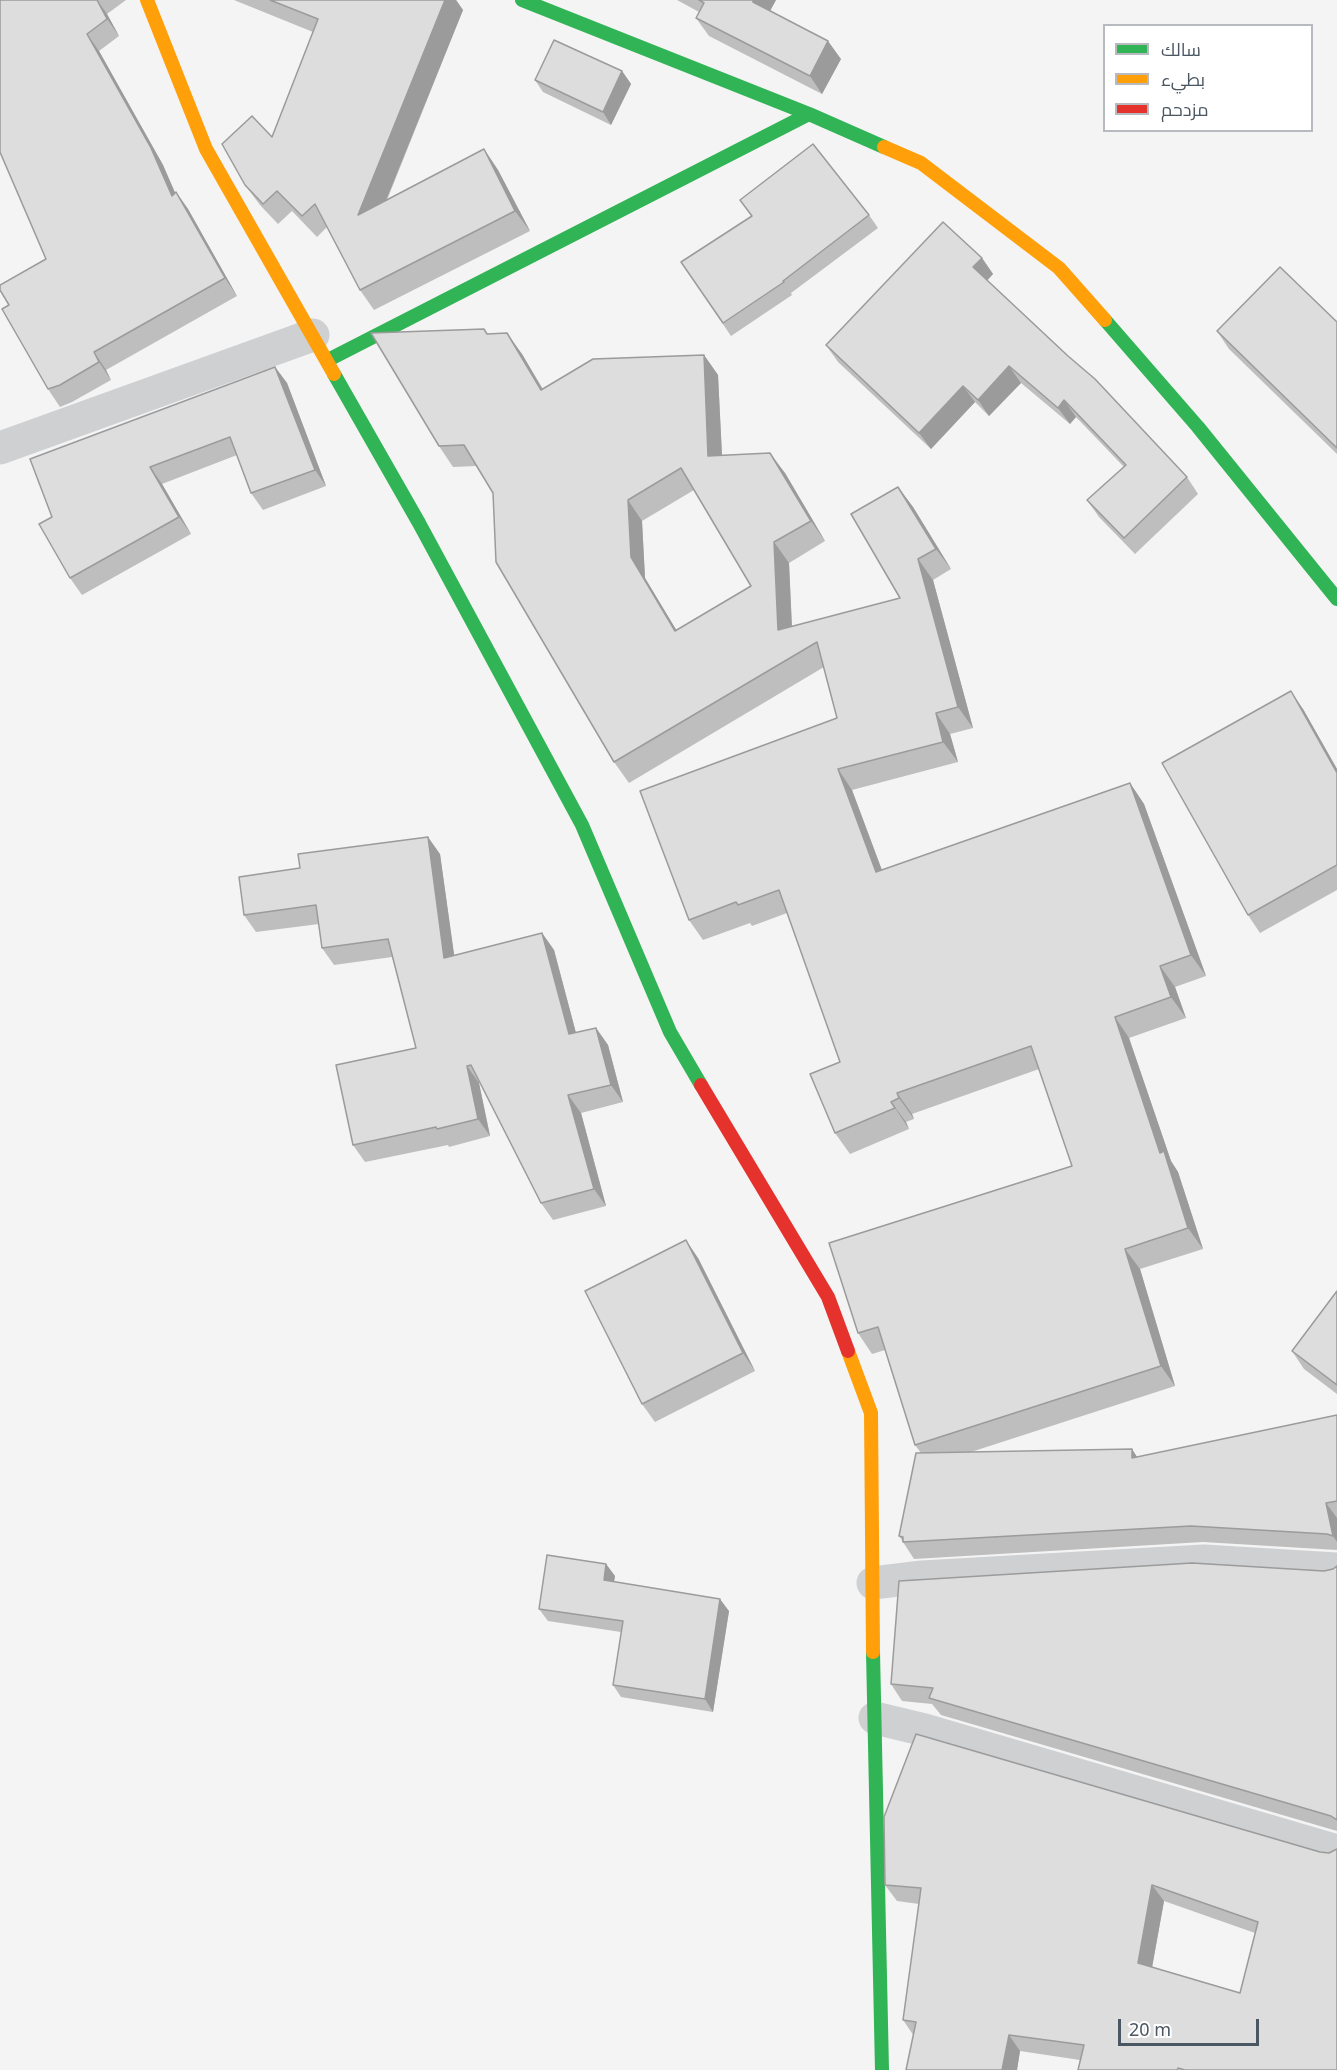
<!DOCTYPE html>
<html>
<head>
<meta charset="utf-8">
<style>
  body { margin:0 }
  #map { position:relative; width:1337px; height:2070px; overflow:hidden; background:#f4f4f4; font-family:"Noto Sans",Cairo,sans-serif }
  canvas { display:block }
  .legend { position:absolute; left:1103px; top:24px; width:210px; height:108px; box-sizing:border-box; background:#fff; border:2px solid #b7bbc0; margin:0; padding:8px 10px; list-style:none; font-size:18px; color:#4a5661 }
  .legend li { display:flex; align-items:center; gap:12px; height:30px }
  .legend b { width:30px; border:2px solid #b7bbc0 }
  .scale { position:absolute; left:1118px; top:2019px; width:141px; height:27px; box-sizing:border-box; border:3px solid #4a5661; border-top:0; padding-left:8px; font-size:18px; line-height:21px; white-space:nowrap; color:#4a5661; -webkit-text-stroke:4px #fff; paint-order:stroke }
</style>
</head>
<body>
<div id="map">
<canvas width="1337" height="2070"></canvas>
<ul class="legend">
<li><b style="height:8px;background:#30b455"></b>سالك</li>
<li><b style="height:8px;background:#ff9f0a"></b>بطيء</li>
<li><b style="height:8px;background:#e5322d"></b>مزدحم</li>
</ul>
<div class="scale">20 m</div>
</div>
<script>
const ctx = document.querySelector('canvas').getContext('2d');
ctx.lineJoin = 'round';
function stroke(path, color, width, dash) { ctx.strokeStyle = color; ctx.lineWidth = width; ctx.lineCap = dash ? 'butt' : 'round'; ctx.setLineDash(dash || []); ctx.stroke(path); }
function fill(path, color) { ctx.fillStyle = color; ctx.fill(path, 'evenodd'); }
stroke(new Path2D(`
  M0,448l313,-113
  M873,1583l49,-6 282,-16 133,8
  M875,1718l50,12 412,121`), '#ced0d2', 33);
stroke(new Path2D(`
  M522,0l287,114 75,33
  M1105,320l93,107 139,172
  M328,360l481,-246
  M334,374l85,149 163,302 88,207 31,53
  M873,1652l9,418`), '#30b455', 14);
stroke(new Path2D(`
  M147,0l59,149 128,225
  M884,147l37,16 138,105 46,52
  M848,1351l23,62 2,239`), '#ff9f0a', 14);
stroke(new Path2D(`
  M701,1085l127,212 20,54`), '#e5322d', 14);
fill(new Path2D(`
  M0,0h126l-19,14 12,22 -20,15 64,114 12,28 1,-1 12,17 49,87 -131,74 5,10 -39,22 -12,5 -12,-18 -39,-84 37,-46z
  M234,0h222l7,10 -76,190 97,-51 14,21 32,61 -156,79 -14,-20 -33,-63 -10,10 -25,-26 -14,13 -18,-19 -15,-20 27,-48 41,-105z
  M677,0h99l-6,11 71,48 -19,35 -113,-58 -13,-18 3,-6z
  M622,71l9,13 -20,41 -68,-33 -8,-12z
  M740,200l129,15 9,13 -87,65 1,2 -61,41 -50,-74 70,-46z
  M982,258l11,16 -6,6 200,197 11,17 -63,60 -36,-37 -12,-17 37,-33 -48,-50 -6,7 -49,-41 -32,33 -14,-14 -44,47 -93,-87 -12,-17z
  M1337,322v132l-108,-105 -12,-18z
  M487,334l35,20 21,35 161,-34 14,20 4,80 63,18 40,68 -36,22 3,64 108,-29 -2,-111 15,20 38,62 -18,11 40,148 -23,6 8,28 -106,28 30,80 248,-87 14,21 62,172 -31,11 11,31 -57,20 42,123 7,11 25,77 -63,20 35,117 -204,66 166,5 200,-42v135l-134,-8 -289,17 -11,-17 -4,-6 22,-83 -6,-8 -30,-95 -13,4 -14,-21 214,-167 -33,-97 -127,45 2,5 -8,3 3,7 -59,25 -15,-21 5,-71 -53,-149 -35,13 -2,-3 -47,17 -14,-20 148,-202 -13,-51 -195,116 -15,-21 -121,-269 -17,-27 -23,1 -14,-21zM694,490l57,96 -75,44 -31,-52 -3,-57z
  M275,367l12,16 39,103 -63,24 -12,-17 -14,-38 -75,29 29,50 -109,61 -12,-17 -18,-61z
  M1303,709l34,60v121l-77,43 -12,-18z
  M440,854l14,102 88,-23 12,17 22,83 20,-5 12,17 15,57 -42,11 25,93 -53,14 -12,-17 -61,-120h-1l11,53 -41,11 -1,-2 -83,17 -12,-17 63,-97 -24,-91 -58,8 -12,-17 -3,-24 -63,8 -12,-17z
  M698,1258l57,113 -100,51 -13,-18z
  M1337,1291v103l-33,-25 -12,-18z
  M606,1564l9,12 -1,6 115,29 -16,101 -92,-15 -8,-12 8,-53 -73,-11 -9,-12z
  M1337,1566v265l-396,-116 -9,-11 -30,-3 -11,-17 442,-115z
  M1320,1852l9,1 8,217h-259l2,-10 -60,-9 -3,19h-111l8,-34 -11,-16 16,-116 -22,-3 -12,-16zM1164,1901l91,32 -15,60 -88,-26z`), '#bebebf');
fill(new Path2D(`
  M97,0l10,14 12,22 -12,-17z
  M445,0h11l7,10 -91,225 -14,-20z
  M753,0h23l-11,20 -12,-18z
  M87,34l12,17 64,114 21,48 -12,-17z
  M828,41l13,18 -19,35 -12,-18z
  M622,71l9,13 -20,41 -8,-13z
  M484,149l14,21 32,61 -15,-20z
  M176,192l12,17 49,87 -12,-18z
  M982,258l11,16 -8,9 -12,-16z
  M507,333l15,21 33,57 -14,-21z
  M94,352l12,18 5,10 -12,-18z
  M704,355l14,20 5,101 -15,-20z
  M1009,366l12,17 -32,33 -11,-16z
  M275,367l12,16 39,103 -11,-16z
  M963,386l12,16 -44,47 -12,-16z
  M1064,400l12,17 -6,7 -12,-16z
  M770,453l15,20 40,68 -14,-20z
  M150,467l12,17 29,50 -12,-17z
  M898,487l15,20 38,62 -15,-20z
  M628,500l14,21 3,57 44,73 -14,-20 -44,-74z
  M774,542l15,21 4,88 -15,-21z
  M918,559l15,21 40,148 -15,-21z
  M1291,691l12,18 34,60v4z
  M936,713l14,21 8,28 -15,-20z
  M838,769l14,21 38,102 -14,-20z
  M1130,783l14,21 62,172 -15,-21z
  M428,837l12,17 17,121 -13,-17z
  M542,933l12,17 27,102 -12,-18z
  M1160,966l15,21 11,31 -15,-21z
  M1115,1017l14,21 42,123 7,11 25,77 -15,-21 -28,-75z
  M596,1028l12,17 15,57 -12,-17z
  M467,1066l12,17 11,53 -12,-17z
  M897,1093l15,21 2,5 -15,-21z
  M568,1095l13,18 25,93 -12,-17z
  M891,1102l15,20 3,7z
  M686,1240l12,18 57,113 -12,-18z
  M1125,1249l15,20 35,117 -14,-20z
  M1132,1449l11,17 -11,-8z
  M1326,1503l11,15v24l-4,-6z
  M606,1564l9,12 -3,17 -8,-13z
  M720,1599l9,12 -16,101 -8,-13z
  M1152,1885l12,16 -14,78 -12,-16z
  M1009,2035l11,16 -3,19h-15z`), '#9b9b9b');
const building = new Path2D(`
  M0,0h97l10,19 -20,15 64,114 21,48 4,-4 49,86 -131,74 5,10 -39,23 -12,4 -46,-80 7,-4 -9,-15v-5l46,-26 -46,-107z
  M270,0h175l-87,215 126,-66 31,62 -155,79 -45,-86 -13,12 -25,-25 -14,13 -18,-19 -23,-41 30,-28 20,21 46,-118z
  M699,0h54v2l75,39 -18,35 -114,-58 8,-15z
  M554,40l68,31 -19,41 -68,-32z
  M813,144l56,71 -86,66 1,1 -61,41 -42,-61 71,-46 -12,-16z
  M943,222l39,36 -9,9 95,89 27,23 92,98 -63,61 -37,-38 39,-35 -62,-65 -6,8 -49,-42 -31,34 -15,-14 -44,47 -93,-88z
  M1280,267l57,55v126l-120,-117z
  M484,329l3,5 20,-1 34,57 52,-31 111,-4 4,101 62,-3 41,68 -37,21 4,88 122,-32 -49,-84 47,-27 38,62 -18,10 40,148 -22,6 7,29 -105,27 38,103 254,-89 61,172 -31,11 11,31 -56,20 45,136 4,-2 24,77 -63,21 36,117 -246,79 -37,-118 -20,6 -29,-90 243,-77 -41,-120 -134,47 2,5 -8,4 4,6 -60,25 -25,-59 30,-12 -61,-172 -41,15 -2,-3 -47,18 -49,-129 197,-73 -20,-76 -203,120 -118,-200 -3,-69 -29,-48 -25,1 -68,-113zM681,468l70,118 -76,45 -44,-74 -3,-57z
  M275,367l40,103 -64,23 -21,-56 -80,30 29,50 -109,61 -31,-54 13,-7 -22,-58z
  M1291,691l46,82v92l-89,50 -86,-152z
  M428,837l16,121 98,-25 27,101 27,-6 15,57 -43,10 26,94 -53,14 -70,-138 -4,1 11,53 -41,10 -1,-2 -83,18 -17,-80 80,-17 -28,-109 -66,9 -6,-43 -72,10 -5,-38 61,-9 -2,-14z
  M686,1240l57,113 -101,51 -57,-113z
  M1337,1291v94l-45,-34z
  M1337,1415v86l-11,2 7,33 -6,-2 -136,-8 -288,16v-5l-4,-1 17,-83 216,-4v9z
  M547,1555l59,9 -2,16 116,19 -15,100 -92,-14 10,-64 -84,-12z
  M1192,1563l132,8 9,-2 4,-3v254l-6,-4 -402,-118 4,-10 -42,-4 8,-103z
  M916,1734l404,118 9,1 8,-4v221h-152l-7,-2 -1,2h-99l6,-25 -75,-10 -7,35h-96l10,-48 -13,-2 18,-132 -36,-3 -1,-68zM1152,1885l106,37 -18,71 -102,-30z`);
fill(building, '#ddddde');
stroke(building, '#9b9b9b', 1.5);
</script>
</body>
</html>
